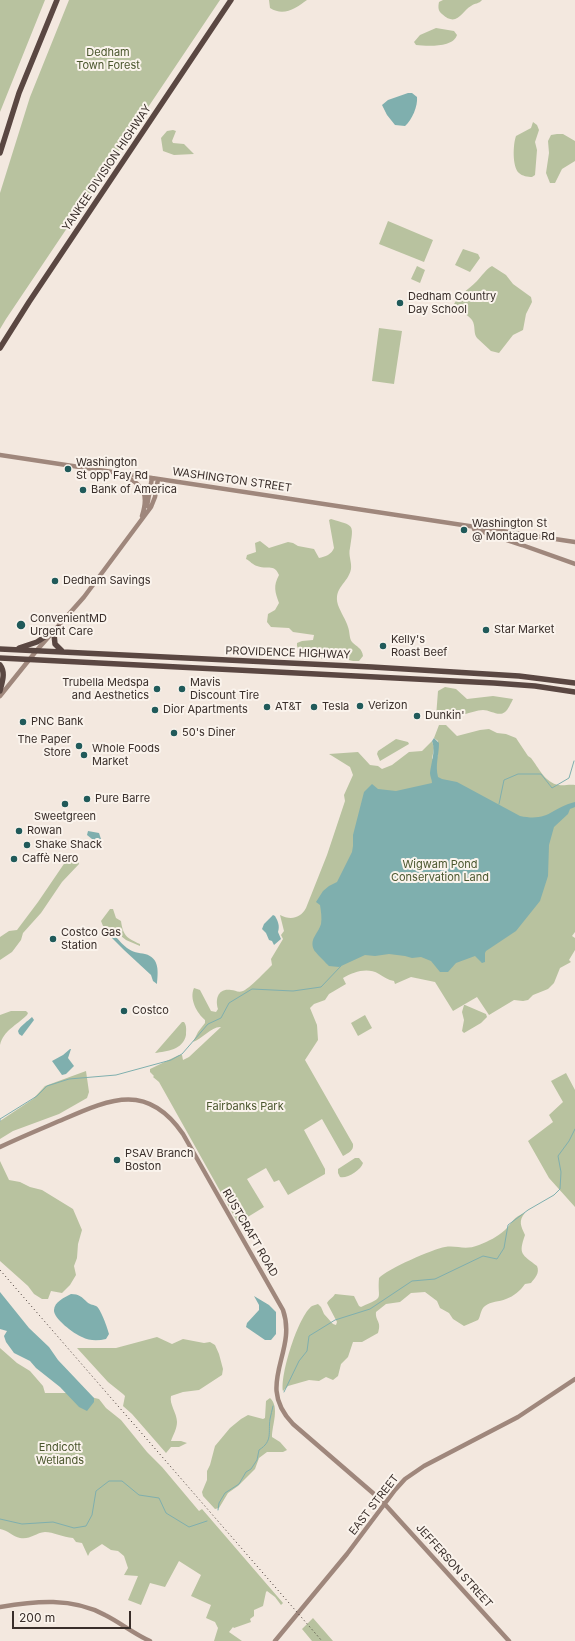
<!DOCTYPE html>
<html>
<head>
<meta charset="utf-8">
<style>
  body { margin:0 }
  #map { position:relative; width:575px; height:1641px; overflow:hidden; background:#f3e8df; font-family:Inter,sans-serif }
  canvas { display:block }
  .scale { position:absolute; left:12px; top:1611px; width:119px; height:18px; box-sizing:border-box; border:2px solid #392e2a; border-top:0; padding-left:5px; font-size:12px; line-height:14px; white-space:nowrap; color:#392e2a; -webkit-text-stroke:3px #faf3ec; paint-order:stroke }
</style>
</head>
<body>
<div id="map">
<canvas width="575" height="1641"></canvas>
<div class="scale">200 m</div>
</div>
<script>
const ctx = document.querySelector('canvas').getContext('2d');
ctx.lineJoin = 'round';
function fill(path, color) { ctx.fillStyle = color; ctx.fill(path, 'evenodd'); }
function stroke(path, color, width, dash) { ctx.strokeStyle = color; ctx.lineWidth = width; ctx.lineCap = dash ? 'butt' : 'round'; ctx.setLineDash(dash || []); ctx.stroke(path); }
function label(font, color, halo, rows, align = 'center') {
  ctx.font = font + ' Inter,sans-serif'; ctx.lineWidth = 4; ctx.setLineDash([]); ctx.textBaseline = 'middle'; ctx.strokeStyle = halo; ctx.fillStyle = color; for (const [text, x, y, turn = 0] of rows) {
    ctx.save(); ctx.translate(x, y); ctx.rotate((+turn || 0) * Math.PI / 180); ctx.textAlign = isNaN(turn) ? turn : align; if (halo) ctx.strokeText(text, 0, 0); ctx.fillText(text, 0, 0); ctx.restore();
  }
}
fill(new Path2D(`
  M0,0h45l-45,112z
  M69,0h151l-214,319 -6,10v-136l30,-96z
  M269,0h38c-11,8 -23,17 -37,8z
  M443,0h39c-3,4 -7,3 -11,6 -9,5 -14,22 -29,8 -4,-3 -4,-7 -3,-12z
  M436,28l18,3 3,4c-4,13 -30,11 -41,10l-2,-3 6,-7z
  M533,122l4,3 2,5 -4,12 2,8 -2,25 -3,2c-4,0 -10,-1 -13,-4 -7,-6 -6,-29 -3,-37l15,-8z
  M173,130l3,1 -4,10 1,2 11,1 10,10 -20,1 -11,-4 -2,-13 6,-7z
  M557,134h6l12,7v20l-13,8 -7,14h-5l-4,-10 3,-20 -1,-12 3,-6z
  M388,221l45,19 -9,22 -45,-18z
  M463,249l15,5 2,4 -10,14 -15,-7z
  M417,266l8,4 -5,13 -9,-4z
  M492,266l14,9 7,9 18,13 1,5 -6,12 -3,16 -10,5 -14,18 -8,-2 -14,-13c-4,-5 -1,-12 -5,-18 -5,-7 -14,-8 -19,-14 5,-11 15,-16 24,-25 5,-5 8,-11 15,-15z
  M379,328l23,3 -8,53 -22,-3z
  M331,519c23,7 23,4 19,29 -2,7 2,14 1,21 -3,15 -18,18 -13,36 3,8 8,15 10,22 2,5 1,11 4,15 5,5 10,6 11,14l-4,5h-6l-17,-4 -16,2 -18,-2 -5,-11v-3l5,-2 11,-1 1,-5 -21,-3 -4,-4 -18,-1 -4,-5 1,-8 7,-4 4,-7c-4,-11 -6,-17 0,-28 -5,-12 -12,-5 -22,-9 -4,-1 -7,-5 -11,-7l1,-4 9,-3 -1,-9 5,-2 9,7 19,-6 5,1 5,3 16,3 5,9c6,-1 13,-4 15,-10l-5,-28z
  M445,687l11,2 11,10 26,-3 20,3c-2,4 -5,11 -8,13 -6,5 -15,-2 -22,-2 -15,1 -32,12 -47,7l2,-26z
  M439,725h7l11,11 23,-6 9,-1 8,4 9,1 10,4 12,18 3,2c8,10 14,25 28,27 5,1 10,-1 16,0v147l-3,4 3,2v12l-6,10 2,2 -11,6 -6,15 -6,6 -15,6 -5,5 -5,1 -9,-1 -25,15 -12,-18 -24,14 -18,-29 -24,-5 -16,7 -1,-3c-6,-1 -10,-4 -15,-7 -12,-7 -25,-2 -36,4l3,6 -17,10 -4,6 -11,4 -4,4 7,17 1,15 -13,20 48,84c1,7 -5,9 -10,12l-21,-37 -18,11 21,39v5l-37,21 -9,-15 -5,2 -8,-14 -19,11 17,28 -26,16 -79,-141 -6,-5 1,-1 -4,-4v-3l29,-14h3l1,5 6,-3 32,-30c-9,-1 -19,12 -28,15l5,-10 7,-9v-3c-8,-7 -16,-21 -11,-32l6,2 11,21 5,1 2,-3c-3,-10 0,-21 13,-19 4,0 7,3 12,1 6,-2 23,-20 29,-26l-1,-6 12,-20 -2,-4 3,-4 -4,-16c10,5 20,4 26,-7l21,-53 18,-54 -1,-6 9,-20 -3,-8 -21,-13 29,-2 12,13 8,1 4,3 10,-4 17,-13 13,-1 10,-10 2,7 -2,11 6,-3v-15l-4,-3z
  M396,739l12,3 1,2 -29,17 -3,-7 1,-3z
  M72,854h4l3,10 -17,18 -21,31 -18,20 -2,7 -9,12 -12,8v-23l9,-6 8,-1 21,-28 32,-47z
  M110,909h3l3,9 5,3c2,14 5,17 19,23v2l-14,-6 -5,-4 -3,-6 -5,-2 -10,-2 -2,-5z
  M464,1005h1l21,9 1,3 -6,6 -17,10 -2,-2 2,-11 -2,-8z
  M11,1011h15l2,2 -1,2c-11,11 -23,15 -27,30v-30z
  M365,1015l7,13 -14,8 -7,-13z
  M182,1022h2c3,4 2,8 2,13 -3,15 -19,16 -31,18z
  M86,1071l3,21 -2,6 -28,16 -46,17 -13,8v-18l33,-22 12,-13z
  M566,1073l9,17v117l-26,-29 -21,-37 25,-19 -4,-7 14,-13 -12,-21z
  M355,1158h4l4,5c-2,7 -16,16 -23,14l-2,-4v-4z
  M0,1161l9,19 11,2 10,5 12,3 31,19 9,21 -4,14 -1,14 -3,8 2,9 -6,10 -8,8 -11,-2 -3,8h-6l-8,-5 -6,-8 -28,-25z
  M525,1213c-7,8 -4,13 0,22 -7,20 -3,19 12,31 3,7 -2,12 -6,17l-6,1c-5,7 -11,12 -19,15 -7,3 -15,2 -21,7 -5,4 -4,10 -7,14l-14,6 -11,-7 -4,-6 -9,-5 -3,-7 -12,-9 -14,1 -11,9 -14,2 -10,8c-1,9 6,9 2,21l-16,9h-9l-5,15 -7,7 -3,12 -5,4 -7,-3 -7,4 -10,-1 -21,6 -5,5c-3,-16 15,-75 29,-85 2,-1 4,-1 6,-2l3,3 3,7 9,10 3,1 1,-3 -10,-19c2,-4 6,-5 8,-9l19,2 5,10 2,1c25,-11 16,-6 18,-29 8,-9 54,-29 66,-31 13,-2 19,4 34,-2 10,-4 18,-8 26,-15 8,-8 8,-13 20,-17z
  M157,1337l15,7 11,-5 21,4 6,-1 5,3 4,9 4,15 -1,6 -23,15 -16,2 -12,4c-2,8 6,17 6,26 0,7 -4,13 -6,19h10l6,2 -8,4h-8l-5,6 -34,-39 -9,-8 2,-10 -2,-2 -15,-12 -31,-34h39z
  M0,1348l17,15 13,8 13,15 2,7h28l26,6 7,9 15,12 26,32 15,15 37,44 3,-2 81,94 -2,2 -6,-8 -8,-6 -1,1 -3,14 -9,4v6l-4,3 1,3 -17,6 -1,-1 -4,5 13,9h-28l4,-13 -3,-6 -9,-4 5,-13 -20,-9 10,-21 -22,-14 -14,26 -15,-4 -9,22 -13,-5 10,-24 -14,-1 4,-7 -4,-12 -6,-5 -7,-1 -9,-6 -12,8 -2,4 -6,-13 -6,-1 -3,-4c-10,-1 -20,-6 -28,-6 -10,1 -15,8 -25,6 -7,-1 -12,-8 -20,-9z
  M270,1398c10,9 2,27 2,39l8,5 7,8 -4,2h-16l-8,6 -4,11 -17,17 -10,7 -9,15 -4,1 -12,-13 -1,-4 5,-12v-9l3,-6 5,-19 15,-18 11,-9 7,-4 15,4 2,-1 1,-17z
  M313,1618l20,23h-21l-10,-12z`), '#b8c29f');
fill(new Path2D(`
  M408,93h4l5,4c1,9 -5,23 -12,29l-10,-1 -8,-10 -5,-10 6,-5z
  M434,738l5,5c0,12 -4,22 -1,34l4,2 15,3 63,34c29,6 31,-8 55,-14v5l-5,2 -2,5 -14,13 -5,18 -1,31 -8,25 -24,30 -30,20 -1,2v9l-3,1 -7,-7 -19,7 -8,9h-8l-9,-11 -10,-4 -9,1 -7,-2 -16,-2 -14,2 -10,-1 -26,12 -10,-1c-2,-2 -14,-14 -15,-16 -5,-11 4,-16 7,-26 1,-6 0,-13 -1,-19l-4,-3 7,-11 6,-5 8,-4 15,-30 1,-6v-11l11,-43 8,-8 6,5 18,2 36,-8c0,-3 -2,-7 -2,-10 1,-10 6,-22 2,-32z
  M88,831l11,2 2,6 -4,4 -10,-8z
  M273,915l2,1c3,5 5,10 3,16l3,7 -7,6 -2,-4 -3,-1 -3,-7 -4,-4 2,-5z
  M103,927c11,5 16,15 24,21 5,4 12,5 18,6 15,4 13,18 12,30l-4,-3 -2,-6 -27,-25 -21,-21z
  M32,1017l2,3 -12,16 -3,-2 -1,-3c2,-5 10,-10 14,-14z
  M70,1049h1l-3,9 6,8 -8,8 -4,1 -10,-14 11,-6z
  M0,1292l29,36 20,19 9,13 36,38v4l-7,9 -8,-4 -19,-20 -24,-19 -6,-7 -16,-8 -8,-11 -2,-6 3,-5 -7,-2z
  M71,1294c8,0 11,3 16,8 3,3 5,2 9,4 4,1 12,23 13,28l-3,5c-8,2 -17,2 -24,-2 -8,-3 -29,-19 -28,-27 0,-8 11,-13 17,-16z
  M254,1296l15,9 7,7v22l-5,6h-6l-19,-13 1,-4 12,-13v-5z`), '#7fafae');
stroke(new Path2D(`
  M499,804l5,-24 14,-6h23l11,14 17,-10 5,-17
  M0,1121v-2l37,-23 10,-10 22,-7 47,-4 55,-15 11,-6 26,-30 13,-6 8,-15 23,-14 41,2 28,-4 20,-21
  M284,1392l15,-31 8,-10 2,-15 26,-16 35,-11 42,-28 23,-2 48,-23 14,3 7,-11 4,-23 20,-15 26,-15 6,-6 1,-17 -3,-16 11,-15 6,-12
  M218,1510l1,-7 6,-10 14,-9 7,-12 5,-3 6,-9 2,-10c14,-9 9,-17 11,-31 1,-4 2,-9 3,-13
  M0,1519l22,5 31,-2 21,6 12,-2 6,-11 4,-24 13,-10h13l17,14 20,3 7,15 23,14 18,-6`), '#7fafae', 1);
stroke(new Path2D(`
  M0,455l575,87
  M123,475c21,10 26,19 19,41
  M147,506l5,-28
  M474,529l48,16 53,19
  M0,696l37,-46 47,-53 67,-90 4,-10 3,-18
  M0,1147c21,-10 43,-19 64,-28 48,-21 84,-36 119,15l100,176c15,43 -29,74 10,114l88,76 128,141
  M0,1607c35,-6 72,-10 105,8 16,8 29,19 45,26
  M275,1641l72,-87 48,-64 10,-11 19,-13 94,-49 57,-38`), '#9f877c', 4.5);
stroke(new Path2D(`
  M0,153l19,-60 38,-93
  M0,348l29,-46 202,-302
  M56,630l-2,4 1,10 7,7
  M19,648l18,-6 21,-14
  M0,649l372,18 147,9 56,7
  M0,658l494,25 41,3 40,6
  M0,665c6,8 2,17 0,26`), '#5a4742', 5.5);
stroke(new Path2D(`
  M0,1270l322,371`), '#392e2a', 1, [1, 3]);
for (const [x, y, r, color] of [
  [400,303,4,"#205a5a"],
  [68,469,4,"#205a5a"],
  [83,490,4,"#205a5a"],
  [464,530,4,"#205a5a"],
  [55,581,4,"#205a5a"],
  [21,625,5,"#205a5a"],
  [486,630,4,"#205a5a"],
  [383,646,4,"#205a5a"],
  [157,689,4,"#205a5a"],
  [182,689,4,"#205a5a"],
  [360,706,4,"#205a5a"],
  [267,707,4,"#205a5a"],
  [314,707,4,"#205a5a"],
  [155,710,4,"#205a5a"],
  [417,716,4,"#205a5a"],
  [23,722,4,"#205a5a"],
  [174,733,4,"#205a5a"],
  [79,746,4,"#205a5a"],
  [84,755,4,"#205a5a"],
  [87,799,4,"#205a5a"],
  [65,804,4,"#205a5a"],
  [19,831,4,"#205a5a"],
  [27,845,4,"#205a5a"],
  [14,859,4,"#205a5a"],
  [53,939,4,"#205a5a"],
  [124,1011,4,"#205a5a"],
  [117,1160,4,"#205a5a"]
]) { const dot = new Path2D(); dot.arc(x, y, r, 0, 2 * Math.PI); ctx.fillStyle = color; ctx.fill(dot); stroke(dot, '#faf3ec', 1.5); }
label('11px', '#4b572e', '#faf3ec', [
  ["Dedham",108,53],
  ["Town Forest",108,66],
  ["Wigwam Pond",440,865],
  ["Conservation Land",440,878],
  ["Fairbanks Park",245,1107],
  ["Endicott",60,1448],
  ["Wetlands",60,1461]
]);
label('11px', '#392e2a', '#faf3ec', [
  ["YANKEE DIVISION HIGHWAY",107,168,-56],
  ["WASHINGTON STREET",232,480,8],
  ["PROVIDENCE HIGHWAY",288,653,2],
  ["RUSTCRAFT ROAD",250,1233,60],
  ["EAST STREET",374,1505,-52],
  ["JEFFERSON STREET",454,1566,48]
]);
label('11px', '#392e2a', '#faf3ec', [
  ["Dedham Country",408,297],
  ["Day School",408,310],
  ["Washington",76,463],
  ["St opp Fay Rd",76,476],
  ["Bank of America",91,490],
  ["Washington St",472,524],
  ["@ Montague Rd",472,537],
  ["Dedham Savings",63,581],
  ["ConvenientMD",30,619],
  ["Urgent Care",30,632],
  ["Star Market",494,630],
  ["Kelly's",391,640],
  ["Roast Beef",391,653],
  ["Trubella Medspa",149,683,"right"],
  ["and Aesthetics",149,696,"right"],
  ["Mavis",190,683],
  ["Discount Tire",190,696],
  ["Verizon",368,706],
  ["AT&T",275,707],
  ["Tesla",322,707],
  ["Dior Apartments",163,710],
  ["Dunkin'",425,716],
  ["PNC Bank",31,722],
  ["50's Diner",182,733],
  ["The Paper",71,740,"right"],
  ["Store",71,753,"right"],
  ["Whole Foods",92,749],
  ["Market",92,762],
  ["Pure Barre",95,799],
  ["Sweetgreen",65,817,"center"],
  ["Rowan",27,831],
  ["Shake Shack",35,845],
  ["Caffè Nero",22,859],
  ["Costco Gas",61,933],
  ["Station",61,946],
  ["Costco",132,1011],
  ["PSAV Branch",125,1154],
  ["Boston",125,1167]
], 'left');
</script>
</body>
</html>
